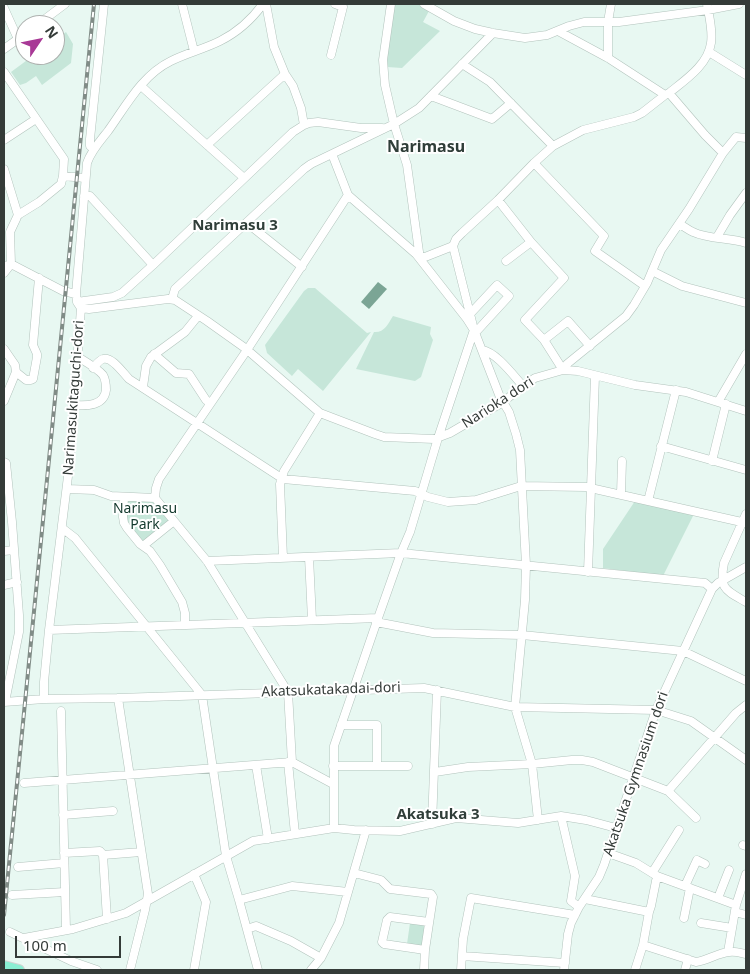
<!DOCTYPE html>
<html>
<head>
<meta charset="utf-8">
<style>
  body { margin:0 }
  #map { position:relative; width:750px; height:974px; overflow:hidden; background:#e8f8f2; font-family:"Noto Sans",sans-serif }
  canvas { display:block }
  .frame { position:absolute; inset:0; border:5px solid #343b38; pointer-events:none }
  .north { position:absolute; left:15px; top:15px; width:50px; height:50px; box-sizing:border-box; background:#fff; border:1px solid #aeb1af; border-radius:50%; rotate:56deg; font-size:14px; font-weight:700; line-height:20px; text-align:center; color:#343b38 }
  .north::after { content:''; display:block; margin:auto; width:18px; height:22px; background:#a83996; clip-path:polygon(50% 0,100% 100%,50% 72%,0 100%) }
  .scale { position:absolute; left:15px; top:936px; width:106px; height:22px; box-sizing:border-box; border:2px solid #343b38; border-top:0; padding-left:6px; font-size:15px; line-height:18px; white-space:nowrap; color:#343b38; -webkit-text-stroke:4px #fff; paint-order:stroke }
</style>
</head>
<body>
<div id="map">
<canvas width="750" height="974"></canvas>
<div class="frame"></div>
<div class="north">N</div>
<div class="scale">100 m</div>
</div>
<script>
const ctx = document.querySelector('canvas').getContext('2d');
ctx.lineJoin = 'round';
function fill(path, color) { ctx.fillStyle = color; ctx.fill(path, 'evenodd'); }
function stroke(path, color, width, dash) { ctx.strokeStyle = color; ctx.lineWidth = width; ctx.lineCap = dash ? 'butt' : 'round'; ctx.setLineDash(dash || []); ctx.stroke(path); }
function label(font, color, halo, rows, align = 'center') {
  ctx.font = font + ' "Noto Sans",sans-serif'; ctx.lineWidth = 4; ctx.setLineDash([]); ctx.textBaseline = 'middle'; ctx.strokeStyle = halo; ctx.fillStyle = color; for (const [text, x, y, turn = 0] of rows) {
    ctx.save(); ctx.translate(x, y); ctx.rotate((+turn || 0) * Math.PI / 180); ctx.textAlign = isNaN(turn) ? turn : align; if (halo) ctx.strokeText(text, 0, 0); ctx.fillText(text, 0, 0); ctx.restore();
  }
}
fill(new Path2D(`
  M395,4h23l11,7 -6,11 17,9 -38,37 -15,-1 1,-20z
  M66,32l7,12 -2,19 -29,22 -6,-9 -10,7 -6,2 -9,-13 23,-17h21v-15z
  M308,288h7l52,45 4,-1 -48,59 -25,-22 -6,7 -25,-23 -2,-8 39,-54z
  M393,316l38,11 -1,7 3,6 -12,37 -6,4 -59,-12 18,-37c10,1 14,-8 19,-16z
  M130,499l23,1 15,19 1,3 -24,19h-4c-14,-18 -15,-17 -14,-39z
  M635,501l59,13 -31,62 -60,-8v-19z
  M410,923l13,1 2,2 -3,18 -3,2 -12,-2z`), '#c6e6d9');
fill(new Path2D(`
  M378,282l9,7 -18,20 -8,-7z`), '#7ba595');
const minor = new Path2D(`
  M182,4l12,47
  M266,4l8,43 11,27 8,12 8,22 3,17
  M391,4l-8,56 2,25 9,39 13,41 13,94 33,-13
  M424,4l30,17 21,8 18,4 32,5 22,-3 22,-9 15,-4h35l89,-12 31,-6
  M4,8l14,31 7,-5
  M37,25l28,-21
  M558,31l50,27 57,37
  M4,49l14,-10
  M709,52l37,23
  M331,55l12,-48 -8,-3
  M608,58v-36l3,-18
  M462,64l28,18 63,64
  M4,72l60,87 -1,17
  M141,86l103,92
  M669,93l36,42 18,18
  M431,96l61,23 19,-16
  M4,140l32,-21
  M207,145l78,-71
  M94,149l-4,-3v-7l14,-135
  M332,154l16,41 68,59 51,65 7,11 -36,108 -28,94 -9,21 -23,65 -44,128v82
  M534,163l70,73 -9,15 50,35
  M4,169l14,46
  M84,196h6l63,69
  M498,200l33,42 33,36 -39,42 19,20 19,30 4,-6 59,-48 8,-11 13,-22 14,-33 28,-41 34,-56 13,-16 10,1
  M247,223l55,44
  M679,224c5,2 9,6 14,8 17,8 36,5 53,11
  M717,237l13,-22 16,-22
  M506,261l25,-19
  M4,266l7,-2 -1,-32 8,-17 21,-13 22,-18 2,-8 22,2
  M652,271l30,15 64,17
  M4,273l7,-9 52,27 13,3
  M172,299l3,-10 129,-120 7,-5 83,-40 25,-16 74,-75
  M77,302l36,-5 9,-4 31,-28 140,-133 11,-7 5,-2 9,-1 43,6h21
  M81,308l8,1 79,-10 7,1 32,21 38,27 75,65 55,21 9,3 50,2 16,-6 53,-31 20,-16 12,-8 28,-8 15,1 57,14 51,7 60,19
  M470,314l27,-29 12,11 -34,37
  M544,340l24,-19 22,25
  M4,349l11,16 1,7 -12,29
  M482,350c14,2 31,25 41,36
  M154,354l22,19 13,1 17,26 4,3
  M93,368c3,-3 6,-8 10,-9 9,-3 20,14 26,20l154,100 132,12 13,6 20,5 28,-2 45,-14 65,1 160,36
  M16,372l10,8h5l2,-1 4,-22v-3l-4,-9 6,-67
  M143,387l3,-21 5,-9 34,-25 13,-16
  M718,402l28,-48
  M74,405c13,1 30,1 32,-15 0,-5 0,-10 -3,-15 -6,-7 -17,-13 -25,-18
  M661,446l85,24
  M712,461l14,-57
  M4,462l2,1 6,59 7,93v17l-14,70
  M67,489l27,1 17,6 44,2
  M621,494l1,-33
  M124,497l-1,20 1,6 3,5 13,16 10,7 10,14 22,37 3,11v12
  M648,501l28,-111
  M746,514l-22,49c-5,26 1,27 22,39
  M62,528l13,10 127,157 24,161 13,44 19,70
  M143,546l31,-25
  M4,551l10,-1
  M309,557l3,63
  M283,558l-3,-74 4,-13 36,-58
  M207,561l194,-8 304,30 7,6
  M588,572l7,-196
  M4,585l13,-3
  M376,622l57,11 89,2 161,16 63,30
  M49,630l329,-12
  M118,698l30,196 -3,16 -15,60
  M44,699v-17l5,-52 21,-170 11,-152 -4,-6 -1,-8 11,-131c4,-12 13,-22 21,-32 18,-25 34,-56 63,-70 16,-8 33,-12 49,-20 18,-9 32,-22 43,-37
  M4,702l40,-3 74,-1 306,-10 91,19 141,3 35,11 55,39
  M61,711l5,219
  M341,725h36v41
  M288,762l7,72
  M292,762l-4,-70 -81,-131 -52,-63 1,-10 3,-9 88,-129 101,-155
  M256,765l12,74
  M333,766h75
  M435,772l33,-5 64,-3 40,-4h10l11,2 75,29 68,-78 10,-8
  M24,783l268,-21 41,22
  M668,791l28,27
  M63,815l50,-4
  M561,816l14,60 -4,25 8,6
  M538,820l-6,-56 -17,-57 10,-107 1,-35 -6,-115 -4,-16 -7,-22 -9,-15 -26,-67 -21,-84 3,-7 6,-6 36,-33 36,-37 19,-17 30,-16 51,-13 8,-4 23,-18 4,-2c16,-13 39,-28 42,-50 2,-13 -2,-27 -4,-39
  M432,824l5,-134
  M743,845l3,1
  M64,853l36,-2 3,4 4,64
  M608,853l28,10 21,13 -6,30 -2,6 -6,33 -8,25
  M103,855l38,-3
  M18,867l46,-4
  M354,873l27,7 9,9 41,5 2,3 -8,53 -1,20
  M652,873l27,-43
  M194,874l12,28 -12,68
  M657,876l79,29
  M685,886l12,-26 8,4
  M12,895l53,-3
  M718,898l11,-28
  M585,899l64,13
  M239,900l53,-14 56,6
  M735,912l11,3
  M684,918l6,-30
  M701,923l31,5
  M247,929l9,-3 35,15 30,17
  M10,932l61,29 26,9
  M24,938l49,-9 53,-16 127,-72 81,-13 20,2 46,1 56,-13 62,5 43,-7 25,4 30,8
  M643,945l53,17c12,-2 22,-9 33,-10 6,-1 12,1 17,2
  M425,950l-41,-6 -2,-2 5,-22 3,-3 39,5
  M728,952l8,-47 10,-31
  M462,956l103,7
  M311,970l10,-12 18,-35 27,-93
  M461,970l2,-31 8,-41 104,17
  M564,970l4,-36 3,-11 8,-16 20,-30 5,-12 52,-155 56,-121 6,-6 28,-16
  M685,970l3,-11`);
const major = new Path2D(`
  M4,966l15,4`);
stroke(minor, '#b2c3bc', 9);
stroke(major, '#d2d4d3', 12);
stroke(minor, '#fff', 8);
stroke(major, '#8aefd3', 10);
const rail = new Path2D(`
  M4,915l90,-911`);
stroke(rail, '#818c87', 4);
stroke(rail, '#fff', 2, [5.5]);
label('14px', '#343b38', '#fff', [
  ["Narimasukitaguchi-dori",74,398,-86],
  ["Narioka dori",498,403,-33],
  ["Akatsukatakadai-dori",331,690,-2],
  ["Akatsuka Gymnasium dori",636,774,-71]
]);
label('14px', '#13392d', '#fff', [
  ["Narimasu",145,509],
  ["Park",145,525]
]);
label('bold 15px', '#303e39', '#fff', [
  ["Narimasu 3",235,226],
  ["Akatsuka 3",438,815]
]);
label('bold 16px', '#303e39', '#fff', [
  ["Narimasu",426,147]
]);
</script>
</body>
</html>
